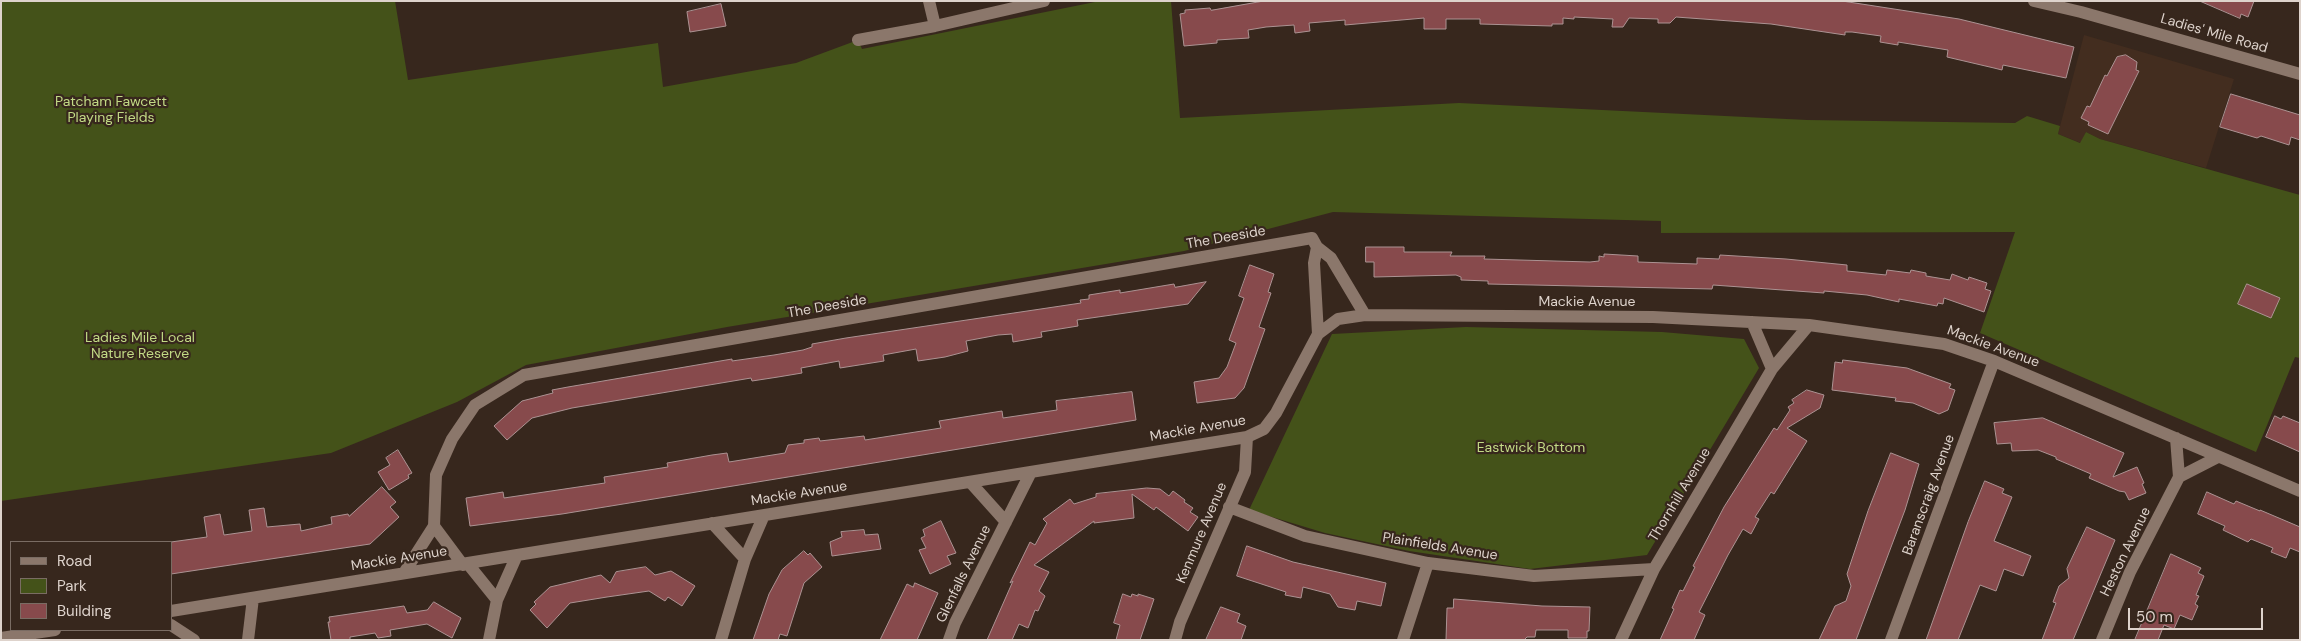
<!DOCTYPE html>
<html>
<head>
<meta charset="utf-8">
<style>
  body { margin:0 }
  #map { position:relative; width:2301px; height:641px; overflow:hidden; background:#37271d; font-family:"DM Sans",sans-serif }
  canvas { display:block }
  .frame { position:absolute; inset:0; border:2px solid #ded3cc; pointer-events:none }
  .legend { position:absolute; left:10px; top:541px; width:162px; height:90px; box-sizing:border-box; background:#37271d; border:1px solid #7a6c63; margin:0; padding:6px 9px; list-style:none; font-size:15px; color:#ded3cc }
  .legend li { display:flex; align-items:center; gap:10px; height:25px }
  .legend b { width:25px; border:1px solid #7a6c63 }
  .scale { position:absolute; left:2128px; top:608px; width:135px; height:22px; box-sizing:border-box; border:2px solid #ded3cc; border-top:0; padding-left:6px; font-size:15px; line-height:18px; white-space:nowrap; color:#ded3cc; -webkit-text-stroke:4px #37271d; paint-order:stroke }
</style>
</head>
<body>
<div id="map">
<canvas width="2301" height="641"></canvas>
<div class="frame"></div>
<ul class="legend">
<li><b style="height:6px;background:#8b776b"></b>Road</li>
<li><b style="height:14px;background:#445219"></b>Park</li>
<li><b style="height:14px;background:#874a4c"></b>Building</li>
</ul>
<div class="scale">50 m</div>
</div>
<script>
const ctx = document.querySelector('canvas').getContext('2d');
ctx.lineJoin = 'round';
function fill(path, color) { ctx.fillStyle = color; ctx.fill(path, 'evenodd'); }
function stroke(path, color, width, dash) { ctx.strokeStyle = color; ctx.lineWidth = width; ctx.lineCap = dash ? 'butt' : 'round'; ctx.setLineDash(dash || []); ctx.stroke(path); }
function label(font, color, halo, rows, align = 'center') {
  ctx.font = font + ' "DM Sans",sans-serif'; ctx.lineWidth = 4.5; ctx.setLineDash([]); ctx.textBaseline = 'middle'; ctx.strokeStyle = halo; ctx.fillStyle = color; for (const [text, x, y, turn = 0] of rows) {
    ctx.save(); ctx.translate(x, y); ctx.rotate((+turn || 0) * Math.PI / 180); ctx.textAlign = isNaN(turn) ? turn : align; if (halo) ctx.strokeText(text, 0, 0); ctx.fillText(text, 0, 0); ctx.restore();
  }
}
fill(new Path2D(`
  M2084,35l150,44 -28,89 -106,-29 -14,-7 -5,11 -23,-9z`), '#432d1f');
fill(new Path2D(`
  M1,1h394l13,79 250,-37 5,44 133,-24 62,-23 4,9 238,-48h71l9,117 279,-15 348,17 208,3 12,-7 33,10 -2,8 22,9 6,-11 14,7 200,56v163l-5,-1 -39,95 -276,-119 35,-101 -354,1v-12l-328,-9 -149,39 -457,76 -201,38 -69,37 -126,51 -330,48z
  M1466,327l196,5 82,7 15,29 -112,187 -117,14 -121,-18 -84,-18 -76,-23 83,-176z`), '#445219');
const building = new Path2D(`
  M1264,1h578l117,18 115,28 -8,31 -63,-13 -1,5 -8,-2 -47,-11 1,-7 -50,-8v3l-18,-3 1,-6 -29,-4h-7v3l-74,-11 -95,-7 -6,6h-12v-4l-29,-1 -6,9h-11l1,-8 -39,-2v2l-11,-1v6h-11v2l-72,-2v-5h-34v10h-22v-11l-79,7v-5l-36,3 1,8 -15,2 -1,-8 -28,2 -18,3 1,8 -32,2v3l-33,3 -4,-32 5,-1v-3l25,-2 1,2z
  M2200,1h54l-6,16 -7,-3 -1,4z
  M721,4l5,22 -36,6 -3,-20z
  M2126,55l11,7 -1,8 3,1 -31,63 -20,-9 1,-3 -8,-4 6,-12 3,1 15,-32 2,1 10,-19z
  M2231,94l69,21v25l-9,-3 -2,8 -28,-9 -4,2 -37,-11z
  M1366,247h38v5h48l-2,4h35l-1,3 106,3 9,-1v-5l5,1v-3l34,2v6l59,2v-6l22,1 1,-4 66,4 61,6v6l39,4 1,-5 23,3 1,-3 15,3v3l24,4 2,-6 16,6 1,-3 18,6 -2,6 6,2 -7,21 -40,-14 -1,6 -5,-1 -1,3 -38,-7v3l-32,-7 -43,-4v2l-111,-8 -1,4 -224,-5v-3l-27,-1v-3l-5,-2 -82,2v-15h-8z
  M1250,265l24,9 -6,18 3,1 -12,34 6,2 -21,59 -9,10 -38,5 -3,-21 25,-4 8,-11 9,-24 -7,-3 15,-42 -5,-2z
  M1206,282l-18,22 -111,16 1,6 -37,6 1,5 -29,5 -1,-8 -14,1 -32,6 2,10 -23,6 -27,4 -2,-12 -33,6 1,6 -44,7 -1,-7 -38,7 1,5 -24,4 -26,4 -1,-3 -179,30 -40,10 -25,22 -13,-14 28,-25 31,-8 -1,-3 16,-3 164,-28v2l42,-6 29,-5 9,-3v-3l34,-6 235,-35 -1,-3 9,-1v-4l31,-5v3l54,-9 1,3z
  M2247,284l33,14 -9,20 -33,-14z
  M1843,360l64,8 44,16 -2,4 6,2 -7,20 -9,4 -26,-11 -18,-2 1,-3 -64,-8 3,-28 7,1z
  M1807,390l17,5 -4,13 -33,20 20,13 -33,53 -3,-2 -16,25 4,2 -8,15 -8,-5 -15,26 -29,57 6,3 -11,25h-34l14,-31 -2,-1 8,-18 3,1 12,-24 -2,-1 31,-59 50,-79 3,2 13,-20 -2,-3 6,-4 -2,-3z
  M1132,392l4,28 -574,94 -92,12 -4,-28 37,-6 1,6 101,-15 -1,-6 64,-10 -1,-4 45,-8 15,-2 2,9 56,-9 3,-8 16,-2v-3l15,-2 1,3 44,-5 1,4 76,-12 -2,-7 63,-10 1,7 54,-8 -1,-9z
  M2275,416l6,3 2,-3 17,7v29l-34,-15z
  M2043,418l81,35 -11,24 24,-10 7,16 -2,1 4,9 -17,7 -4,-8 -6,-1 -30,-13 2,-4 -35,-15v-2l-18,-7 -26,1 -1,-8 -14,1 -3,-21z
  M398,450l14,23 -4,2 1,3 -20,12 -11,-18 12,-7 -4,-7z
  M1891,453l28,11 -14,46 -49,130h-37l16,-34 11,-5 5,-15 -4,-12 21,-63z
  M1985,481l19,8 -2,4 10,4 -18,44 37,15 -8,20 -19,-7 -8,22 -16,-6 -22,55h-32l42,-118z
  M382,487l14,15 -6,5 9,10 -29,27 -199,30v-32l36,-5 -3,-20 16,-3 4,21 28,-4 -3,-21 15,-2 3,19 33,-3 1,7 31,-7 -1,-7 17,-3 1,2z
  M1147,488l13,1 9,7 4,-5 12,9 -1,2 9,6 -3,4 8,5 -10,14 -32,-24 -2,3 -22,-16 2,24 -40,5v-2l-60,44 15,7 -10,19 6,5 -7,15 -3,-1 -7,18 -9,-4 -7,16h-25l26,-59 -3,2 20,-41 5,3 12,-22 -4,-4 27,-20 4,5 22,-7v-3z
  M2207,492l27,12 2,-3 24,10v-1l40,17v25l-10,-4 -4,10 -15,-6 2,-4 -22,-9 -3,3 -25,-12 2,-4 -27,-12z
  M941,521l15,32 -9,3 4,8 -21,10 -11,-24 7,-2 -5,-10 4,-2 -2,-6z
  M2087,527l28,13 -42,100h-31l14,-37 -3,-1 6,-16 10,-8 -2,-9z
  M864,530l1,5 13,-1 3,15 -49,7 -2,-14 12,-5 -1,-5z
  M1247,546l46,16 93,21 -5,23 -24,-5 -2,9 -17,-3 -8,-13 -27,-7 -2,11 -16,-3 1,-3 -49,-16z
  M804,551l4,4 2,-2 12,14 -18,16 -17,53 -7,-2 -2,6h-25l16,-46 13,-24z
  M2171,554l30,14 -3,5 6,3 -8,19 3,1 -4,8 3,2 -6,14 -12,-5 -6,14 -10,-4 -6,15h-23z
  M646,567l9,8 16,-4 24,15 -13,20 -14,-9 -3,4 -16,-10 -42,6 -37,6 -23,25 -17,-18 6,-6 -2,-2 16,-15 51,-12 9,8 6,-11z
  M915,583l23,10 -21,47h-37l27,-56 6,3z
  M1123,594l8,3 1,-3 6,2v-2l16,5 -14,41h-24l4,-15 -6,-2z
  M1454,599l88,7 48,1 -1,24h-2v7h-19v-8h-32l-1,7h-8l-3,3h-78l1,-32h6z
  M434,602l27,16 -9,20 -25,-14 -37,6 1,6 -13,2 -3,-5 -25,4v3h-19l-3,-18h2l-1,-5 75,-11 3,7 20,-3z
  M1221,607l19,7 -3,8 9,4 -5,14h-35z`);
fill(building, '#874a4c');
stroke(building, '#ac9393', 1);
stroke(new Path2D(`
  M929,1l6,25
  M2034,1l47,11 219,62
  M858,40l77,-14 109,-25
  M1317,247l14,11 34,57
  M1752,322l20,47
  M2176,438l3,39
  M971,483l35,39
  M1229,507l76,29 123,27 106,13 120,-7
  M712,523l33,36
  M434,526l29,39
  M468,564l29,36
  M404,573l30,-47 2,-51 16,-36 23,-34 49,-30 788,-137 5,9 -3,16 4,71
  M171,611l1076,-174 17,-8 12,-16 42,-79 20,-15 27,-4 288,2 156,8 135,19 50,17 306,130
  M171,625l23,15
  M1,638l54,-8
  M248,640l5,-42
  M489,640l8,-40 20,-45
  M721,640l24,-81 19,-44
  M949,640l6,-17 76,-151
  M1175,640l5,-18 65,-150 2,-35
  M1403,640l25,-77
  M1621,640l33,-71 118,-200 37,-44
  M1891,640l103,-279
  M2102,640l28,-68 49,-95 39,-20`), '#8b776b', 12);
label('14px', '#ded3cc', '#37271d', [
  ["Ladies' Mile Road",2214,34,16],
  ["The Deeside",1226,238,-10],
  ["Mackie Avenue",1587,302],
  ["The Deeside",827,307,-10],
  ["Mackie Avenue",1993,347,20],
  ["Mackie Avenue",1198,429,-10],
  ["Mackie Avenue",799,494,-9],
  ["Thornhill Avenue",1680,495,-59],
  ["Baranscraig Avenue",1929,495,-70],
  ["Kenmure Avenue",1202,533,-67],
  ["Plainfields Avenue",1440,547,9],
  ["Heston Avenue",2126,552,-64],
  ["Mackie Avenue",399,559,-9],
  ["Glenfalls Avenue",964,574,-64]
]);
label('14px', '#c2da85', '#37271d', [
  ["Patcham Fawcett",111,102],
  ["Playing Fields",111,118],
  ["Ladies Mile Local",140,338],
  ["Nature Reserve",140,354],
  ["Eastwick Bottom",1531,448]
]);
</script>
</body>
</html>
